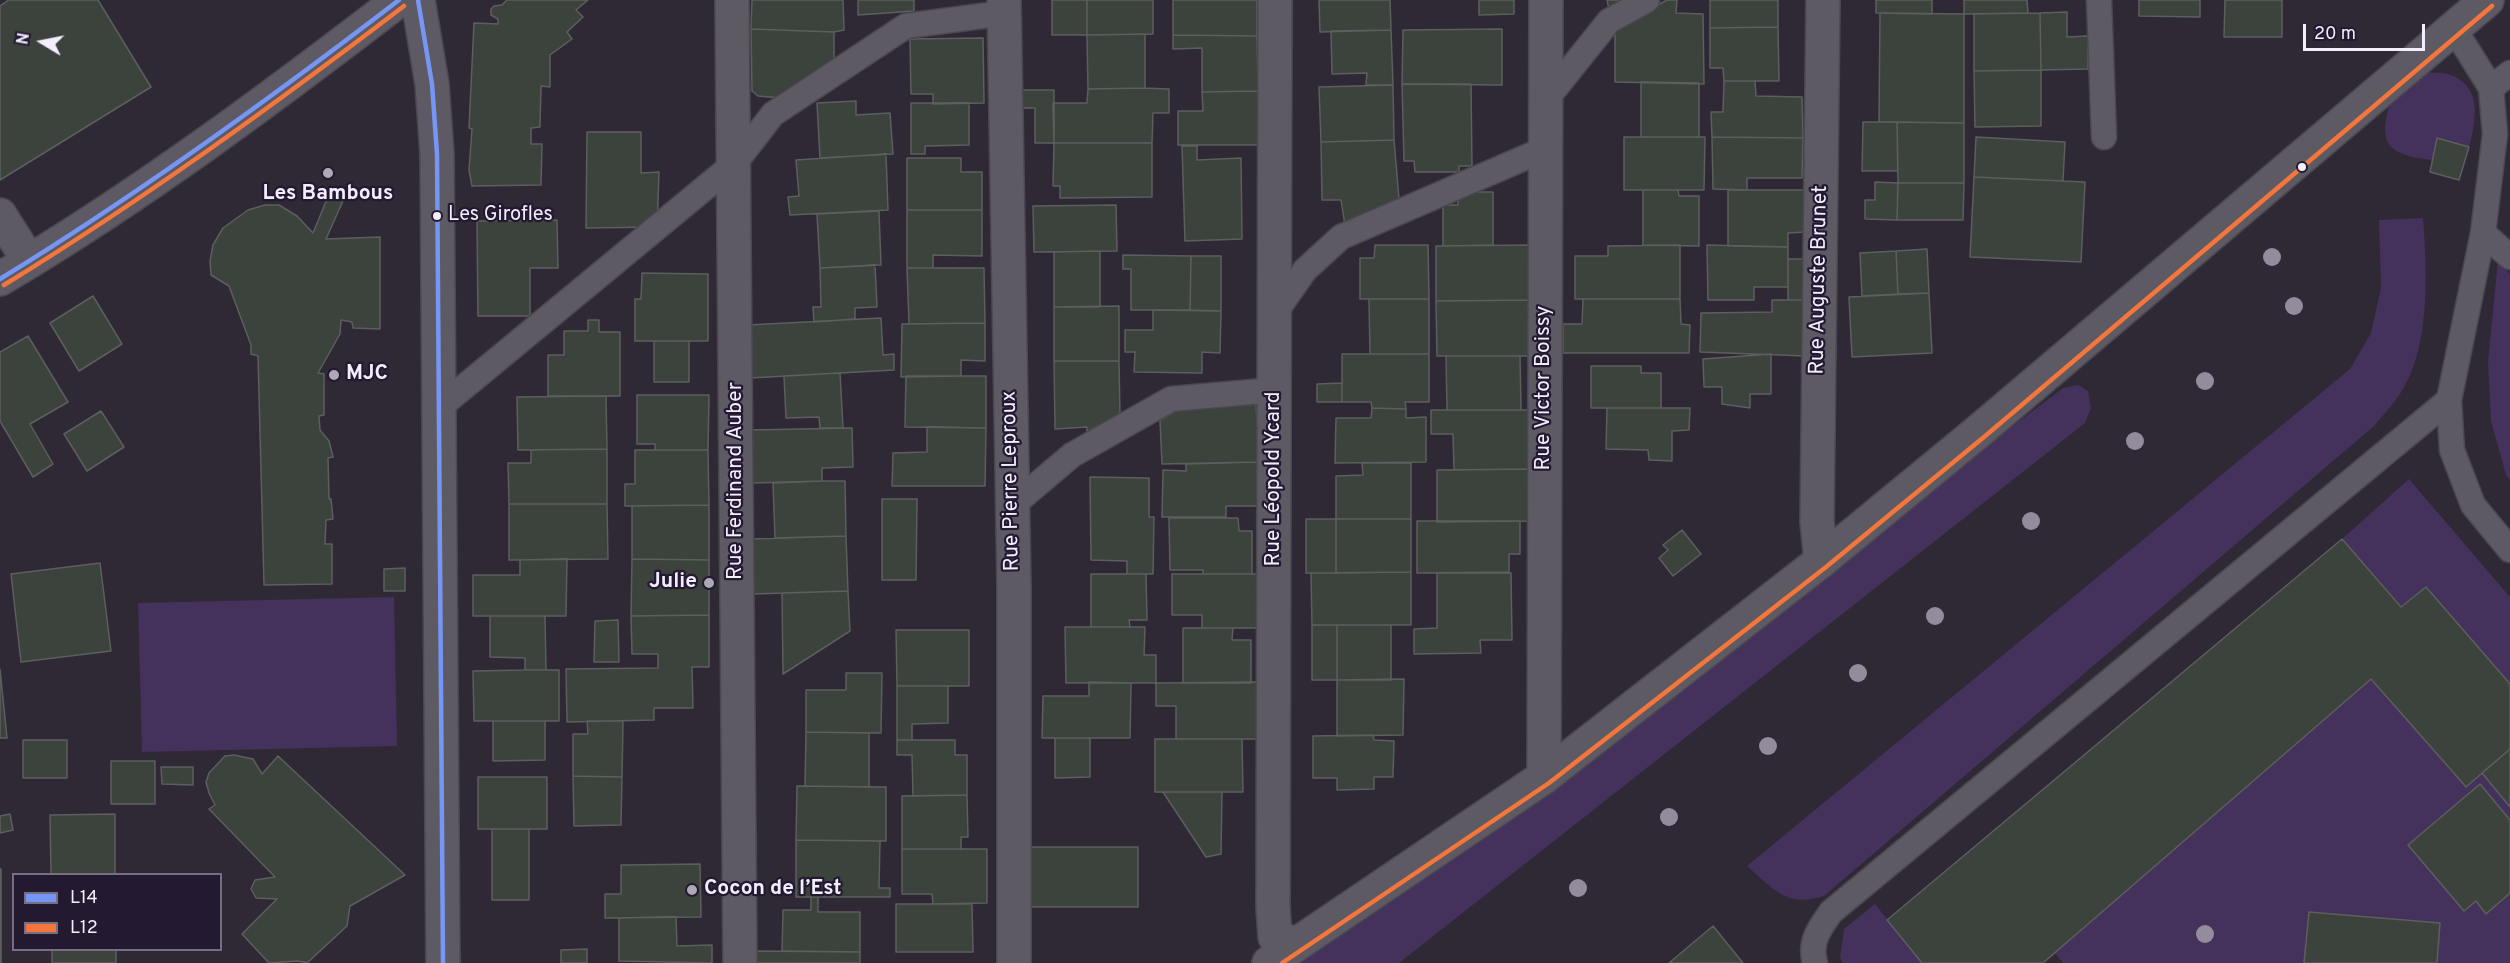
<!DOCTYPE html>
<html>
<head>
<meta charset="utf-8">
<style>
  body { margin:0 }
  #map { position:relative; width:2510px; height:963px; overflow:hidden; background:#2e2935; font-family:Overpass,sans-serif }
  canvas { display:block }
  .legend { position:absolute; left:12px; top:873px; width:210px; height:78px; box-sizing:border-box; background:#231a31; border:2px solid #766e83; margin:0; padding:8px 10px; list-style:none; font-size:18px; color:#f3edfd }
  .legend li { display:flex; align-items:center; gap:12px; height:30px }
  .legend b { width:30px; border:2px solid #766e83 }
  .north { position:absolute; left:12px; top:12px; width:60px; height:60px; -webkit-text-stroke:4px #231a31; paint-order:stroke; rotate:280deg; font-size:16px; font-weight:700; line-height:24px; text-align:center; color:#f3edfd }
  .north::after { content:''; display:block; margin:auto; width:21px; height:27px; background:#f3edfd; clip-path:polygon(50% 0,100% 100%,50% 72%,0 100%) }
  .scale { position:absolute; left:2303px; top:24px; width:122px; height:27px; box-sizing:border-box; border:3px solid #f3edfd; border-top:0; padding-left:8px; font-size:18px; line-height:21px; white-space:nowrap; color:#f3edfd; -webkit-text-stroke:4px #231a31; paint-order:stroke }
</style>
</head>
<body>
<div id="map">
<canvas width="2510" height="963"></canvas>
<ul class="legend">
<li><b style="height:8px;background:#7696f5"></b>L14</li>
<li><b style="height:8px;background:#f5763a"></b>L12</li>
</ul>
<div class="north">N</div>
<div class="scale">20 m</div>
</div>
<script>
const ctx = document.querySelector('canvas').getContext('2d');
ctx.lineJoin = 'round';
function fill(path, color) { ctx.fillStyle = color; ctx.fill(path, 'evenodd'); }
function stroke(path, color, width, dash) { ctx.strokeStyle = color; ctx.lineWidth = width; ctx.lineCap = dash ? 'butt' : 'round'; ctx.setLineDash(dash || []); ctx.stroke(path); }
function label(font, color, halo, rows, align = 'center') {
  ctx.font = font + ' Overpass,sans-serif'; ctx.lineWidth = 4.5; ctx.setLineDash([]); ctx.textBaseline = 'middle'; ctx.strokeStyle = halo; ctx.fillStyle = color; for (const [text, x, y, turn = 0] of rows) {
    ctx.save(); ctx.translate(x, y); ctx.rotate((+turn || 0) * Math.PI / 180); ctx.textAlign = isNaN(turn) ? turn : align; if (halo) ctx.strokeText(text, 0, 0); ctx.fillText(text, 0, 0); ctx.restore();
  }
}
fill(new Path2D(`
  M2424,72c7,1 17,0 24,2 34,10 29,46 21,73l-31,-9 -5,22c-50,-5 -56,-19 -40,-66z
  M2423,218c4,52 8,130 -23,176 -7,11 -18,22 -26,32l-550,470c-37,12 -51,-7 -77,-30l603,-497 21,-36 10,-45 -2,-68z
  M2498,260l12,14v206l-4,-5 -15,-54 -3,-59z
  M2078,385l10,6 3,17 -6,15 -686,540h-98l762,-575z
  M2409,479l101,118v87l-84,-97 -25,20 -59,-68z
  M394,597l3,149 -255,6 -4,-149z
  M2371,679l94,108 17,-14 28,34v13l-30,-36 -72,61 56,65 12,-9 10,13 24,-21v70h-73l3,-40 -130,-11 -6,51h-241l-8,-10z
  M1875,904l47,59h-79l-3,-5 4,-29z`), '#44315c');
const building = new Path2D(`
  M9,0h89l53,87 -151,93v-174z
  M507,0h81l-12,10 7,7 -16,15 5,7 -22,16v32l-9,-1 -1,41 -9,1v16h11l-1,41 -69,1 -3,-16 3,-41 -3,-1 5,-105 24,1v-5l-7,-4v-6l3,-3 8,-1z
  M752,0h91l1,30 -10,2 -83,-3z
  M858,0h56v11l-56,4z
  M1052,0h35v35h-35z
  M1087,0h66v34l-66,1z
  M1173,0h84v36l-84,-1z
  M1319,0h71l1,30 -71,2z
  M1479,0h35v14l-35,1z
  M1607,0h18l-16,9z
  M1667,0h10l-1,13 27,1 1,70 -89,-2v-54z
  M1710,0h68v27l-68,1z
  M1876,0h56v14l-56,-1z
  M1964,0h63l1,13 -64,1z
  M2139,0h61v17l-61,-1z
  M2225,0h57v37h-58z
  M2067,12v25l21,-1v33l-47,1 -1,-57z
  M1880,13l84,1v109l-85,-1z
  M2040,13l1,57 -67,1v-57z
  M1778,27l1,54h-55l-1,-13h-13v-40z
  M751,29l83,3v28l-53,38 -23,-2 -6,-5z
  M1502,29v56l-100,-1 1,-54z
  M1391,30l2,55h-27l1,-12 -35,1 -1,-43z
  M1145,34v54l-57,1 -1,-54z
  M1173,35l84,1 1,55 -56,1v-44l-29,1z
  M983,38l1,65 -51,1v-10h-22l-1,-55z
  M2041,70v56l-66,1 -1,-56z
  M1724,81h31l1,15 46,1 1,41 -91,-1 -1,-25h12z
  M1641,82l58,1v54h-58z
  M1402,84h69l1,82h-13v6h-44l-1,-11h-10z
  M1393,85l1,55 -73,2 -2,-55z
  M1145,88l24,1v24h-16l-1,30h-98l-1,-40h34l1,-14z
  M1017,90h37v53h-19v-35h-17z
  M1258,91v54h-80v-34h25l-1,-19z
  M856,101v14l34,-2 3,41 -73,4 -3,-55z
  M911,103h58v42l-44,1v8h-14z
  M1863,122h34l1,49h-36z
  M1897,122l67,1v60h-66z
  M587,132h54v41l18,-1 -2,55 -71,1z
  M1624,137h81l-1,53h-80z
  M1712,137l91,1 -1,40h-55v12l-34,-1z
  M1976,137l89,5 -2,39 -89,-4z
  M2437,138l32,9 -10,33 -29,-8z
  M1394,140l5,59 -54,26 -4,-25h-19l-1,-58z
  M1054,143h98v54l-92,1v-12h-7z
  M1182,146h15v14l44,-2 1,81 -57,2z
  M886,154l2,56 -98,5 -2,-18 11,-1 -3,-36z
  M907,158h54v14h21v38h-75z
  M1974,177l111,5 -4,80 -111,-5z
  M1875,182l23,1 -1,37 -32,-1v-19h10z
  M1898,183h66l-1,37h-66z
  M332,187l14,7 -20,45 54,-2v92l-27,-1 -1,-6 -11,-2 -1,14 -22,39 6,1v41l-5,1 1,14 9,11 4,16 -5,1 1,41h2l2,20 -7,1 -1,24h7v40l-68,1 -6,-229 -7,-2v-9l-22,-59 -18,-11 -1,-14 3,-16 10,-17 25,-18 17,-5h14l18,11 16,17z
  M1643,190h35l1,6h20v50l-56,-1z
  M1728,190h78v42l-18,1v14l-60,-1z
  M1458,192h35v53l-50,1v-41h15z
  M1116,205l1,46 -83,1 -1,-46z
  M907,210h75v46l-49,-1v13h-26z
  M879,211l2,54 -61,3 -3,-54z
  M557,220l1,48h-28v48h-52l-1,-95z
  M1375,245h53l1,54h-69v-41h14z
  M1533,245v55l-97,1v-55z
  M1680,245v54h-105v-43h33v-10z
  M1707,245l81,2v40h-34v13h-46z
  M1927,249l2,44 -31,1 -2,-43z
  M1100,251v56h-46v-55z
  M1896,251l2,43 -36,2 -2,-43z
  M1123,255l68,1 -1,54h-59v-41h-8z
  M1191,256h30v55l-31,-1z
  M1788,259h18l1,41h-19z
  M875,265l2,42 -22,1v11l-41,3 -1,-15h8l-1,-39z
  M907,268h77l1,55 -76,1z
  M642,273l66,1v67h-73v-42h6z
  M1929,293l3,60 -80,4 -3,-60z
  M93,296l29,48 -43,27 -29,-48z
  M1369,299h60v55h-59z
  M1583,299h97l1,25 9,1 -1,28h-126v-29h19z
  M1533,300l1,56h-97l-1,-55z
  M1772,300h35l-1,56 -106,-4 1,-39 71,-1z
  M1119,306v55h-65v-54z
  M1153,310l68,1 -1,42 -18,-1v21l-68,-1 1,-20h-10v-22h28z
  M881,318l2,37 11,-1v16l-144,8 -2,-53z
  M588,320h11v12h21v64h-72v-41h16v-24h24z
  M985,323v38l-24,-1v16l-60,1 1,-53z
  M28,336l40,66 -38,22 23,40 -20,13 -33,-56v-69z
  M654,341h35v41h-35z
  M1342,354h87v48h-24l1,7 -34,-1 -1,-6h-29z
  M1771,354v40h-21v14l-28,-4v-17h-18l-1,-28z
  M1446,356h74l1,54h-74z
  M1054,361h65l1,54 -33,17v-5l-32,2z
  M1591,366h50v7h20v35h-70z
  M840,373l3,55h-23l-1,-11 -33,1 -2,-42z
  M906,376h80v52l-81,-1z
  M1342,383v19h-25v-18z
  M637,395h72l-1,55h-53v-6h-18z
  M606,396l1,53 -89,1 -1,-53z
  M1256,404l3,58 -97,2 -2,-44 26,-15z
  M1372,408l34,1v9l20,-1v45l-91,1 1,-45h35z
  M1607,408h83l-1,22 -17,1v30l-23,-1 -1,-10 -42,-1z
  M1431,410h100v59l-77,1 -1,-36h-22z
  M101,411l23,36 -37,24 -23,-37z
  M927,427l59,1 -1,58h-93l1,-33 34,-1z
  M852,428l1,39 -31,1v13l-69,2 -2,-53z
  M607,449v55h-98l-1,-41h23v-13z
  M635,450h73l1,55 -84,1v-22h10z
  M1259,462l-2,44h-31v11h-64l1,-47 23,1v-7z
  M1362,463h49v56h-75v-43l27,-1z
  M1531,469v52l-94,1v-52z
  M1090,477l59,1v39h5l-1,57h-26v-13l-36,-1z
  M822,481h23l1,55 -71,2 -2,-55z
  M882,499h35l-1,81h-34z
  M509,504h98l1,55 -99,1z
  M709,505v55l-77,-1v-53z
  M1169,518h69l1,13h13v43h-49v-4h-33z
  M1306,519h30v54h-30z
  M1336,519h75v53l-75,1z
  M1417,521h103v33h-11v18l-92,1z
  M1682,530l19,24 -28,22 -14,-18 9,-8 -5,-5z
  M846,536l2,55 -95,3 -2,-55z
  M2342,539l59,68 25,-20 84,97v65l-44,38 -95,-108 -328,284h-121l-35,-43z
  M567,559l-1,57h-93v-41h47v-15z
  M632,559l77,1v55l-78,1z
  M100,563l11,88 -90,11 -10,-88z
  M405,568v23h-21v-22z
  M1411,572v53h-99l-1,-52z
  M1437,573h74l1,67h-32l1,13 -67,1v-25l23,-1z
  M1091,574h55l1,46h-18l1,7h-39z
  M1172,574h85v54h-55v-13h-30z
  M848,591l2,40 -67,43 -1,-81z
  M709,615v52h-17l1,41h-39v12l-87,2 -1,-53 92,-1v-14h-26l-1,-38z
  M490,616h55l1,54h-21v-12l-35,-1z
  M618,620l1,42h-25l1,-41z
  M1312,625h25v55h-25z
  M1337,625h54v55h-54z
  M1065,627h80l-1,28h12v28h-90z
  M1183,628h50l-1,12h19v43h-68z
  M896,630h73v56h-72z
  M0,669l7,69h-7z
  M525,670h34v51h-85l-1,-50z
  M846,673h36l-1,60 -75,-1v-42h40z
  M1404,679l-1,56 -66,1v-56z
  M1089,682l42,1 -1,55h-88l1,-42h46z
  M1257,682v57h-81v-33h-20v-23z
  M897,686h51v37l-36,1v16h-15z
  M493,721h52v39l-52,1z
  M587,721h36l-1,56 -49,-1v-42h15z
  M806,732l63,1v54l-64,-1z
  M1373,735l1,5 20,1 -1,36h-19v12l-37,1v-12h-24v-42z
  M1055,738h35v39l-35,1z
  M1155,739h87l1,53h-88z
  M23,740h44v38h-44z
  M897,740h58v15h12v40l-54,1 -1,-41h-15z
  M2510,749v58l-28,-34z
  M234,755l19,4 9,15 16,-18 127,119 -55,31 -3,20 -40,37 -9,-2 -29,2 -27,-29 35,-35 -21,-1 -5,-9 4,-9 20,-3 -66,-68 6,-4 -6,-12 -3,-11 3,-9 16,-17z
  M111,761h44v43h-44z
  M161,767h32v18l-31,-1z
  M573,776l49,1 -1,48 -47,1z
  M478,777h69v52h-69z
  M2480,784l30,36v73l-24,21 -10,-13 -12,10 -56,-66z
  M797,786l89,1v54l-90,-1z
  M1163,792h59l-1,62 -15,3z
  M967,795l1,42h-7v12h-59v-53z
  M10,814l3,16 -13,3v-17z
  M115,814v60h-64l-1,-59z
  M492,829h37v71h-37z
  M796,840l84,1 -1,47h11v9h-94z
  M1031,847h107v60h-108z
  M902,849h85v54l-54,1 -1,-10h-30z
  M700,864l1,53 -96,1v-24h16v-29z
  M0,869h1v94h-1z
  M811,897h7v15h42v40l-78,-1 1,-41h28z
  M896,904h76l1,48h-77z
  M2309,912l131,11 -3,40h-133z
  M676,917l1,29 35,-1v18l-93,-2v-43z
  M1713,926l30,37h-74z
  M587,949v14h-26v-13z
  M52,950h64v13h-64z
  M750,951l110,1v11h-110z`);
fill(building, '#3c423c');
stroke(building, '#5d5f5f', 1.5);
const lane = new Path2D(`
  M2099,0l5,137
  M2453,27l38,61 4,46 -12,99 -34,167 3,50 21,55 37,45
  M2491,88l19,-15
  M1545,101l64,-80 38,-21
  M2483,233l27,24
  M1275,313l30,-43 36,-33 204,-88
  M441,406l294,-243 38,-49 133,-88 98,-13
  M1013,505l59,-50 99,-56 104,-9
  M1815,963c-6,-21 4,-34 16,-51l618,-512`);
const street = new Path2D(`
  M732,0l8,963
  M1004,0l10,586v377
  M1275,0l-2,907 2,30 21,7
  M0,215l29,46
  M1821,561l-4,-39 6,-522
  M1544,777l2,-777`);
const secondary = new Path2D(`
  M418,0l14,84 5,70 6,809
  M0,279c140,-83 270,-180 399,-279
  M1269,963l275,-186 277,-216 158,-130 508,-431`);
stroke(lane, '#4b4751', 27);
stroke(street, '#4b4751', 36);
stroke(secondary, '#4b4751', 36);
stroke(lane, '#5e5a64', 24);
stroke(street, '#5e5a64', 33);
stroke(secondary, '#5e5a64', 33);
stroke(new Path2D(`
  M418,0l14,84 5,70 6,809
  M0,279c139,-85 270,-180 399,-279`), '#7696f5', 4.5);
stroke(new Path2D(`
  M4,285c139,-85 270,-180 400,-279
  M1282,963l267,-180 277,-216 158,-130 508,-431`), '#f5763a', 4.5);
ctx.fillStyle = '#928c9c';
for (const [x, y] of [
  [2272,257],
  [2294,306],
  [2205,381],
  [2135,441],
  [2031,521],
  [1935,616],
  [1858,673],
  [1768,746],
  [1669,817],
  [1578,888],
  [2205,934]
]) { ctx.beginPath(); ctx.arc(x, y, 9, 0, 2 * Math.PI); ctx.fill(); }
for (const [x, y, r, color] of [
  [2302,167,5,"#f3edfd"],
  [328,173,6,"#aea8b7"],
  [437,216,5,"#f3edfd"],
  [334,375,6,"#aea8b7"],
  [709,583,6,"#aea8b7"],
  [692,890,6,"#aea8b7"]
]) { const dot = new Path2D(); dot.arc(x, y, r, 0, 2 * Math.PI); ctx.fillStyle = color; ctx.fill(dot); stroke(dot, '#231a31', 2); }
label('20px', '#f3edfd', '#231a31', [
  ["Les Girofles",448,216]
], 'left');
label('bold 21px', '#f3edfd', '#231a31', [
  ["Les Bambous",328,195,"center"],
  ["MJC",346,375],
  ["Julie",697,583,"right"],
  ["Cocon de l’Est",704,890]
], 'left');
label('21px', '#f3edfd', '#231a31', [
  ["Rue Auguste Brunet",1820,280,-89],
  ["Rue Victor Boissy",1545,388,-90],
  ["Rue Léopold Ycard",1275,479,-90],
  ["Rue Ferdinand Auber",737,481,-90],
  ["Rue Pierre Leproux",1012,481,-91]
]);
</script>
</body>
</html>
